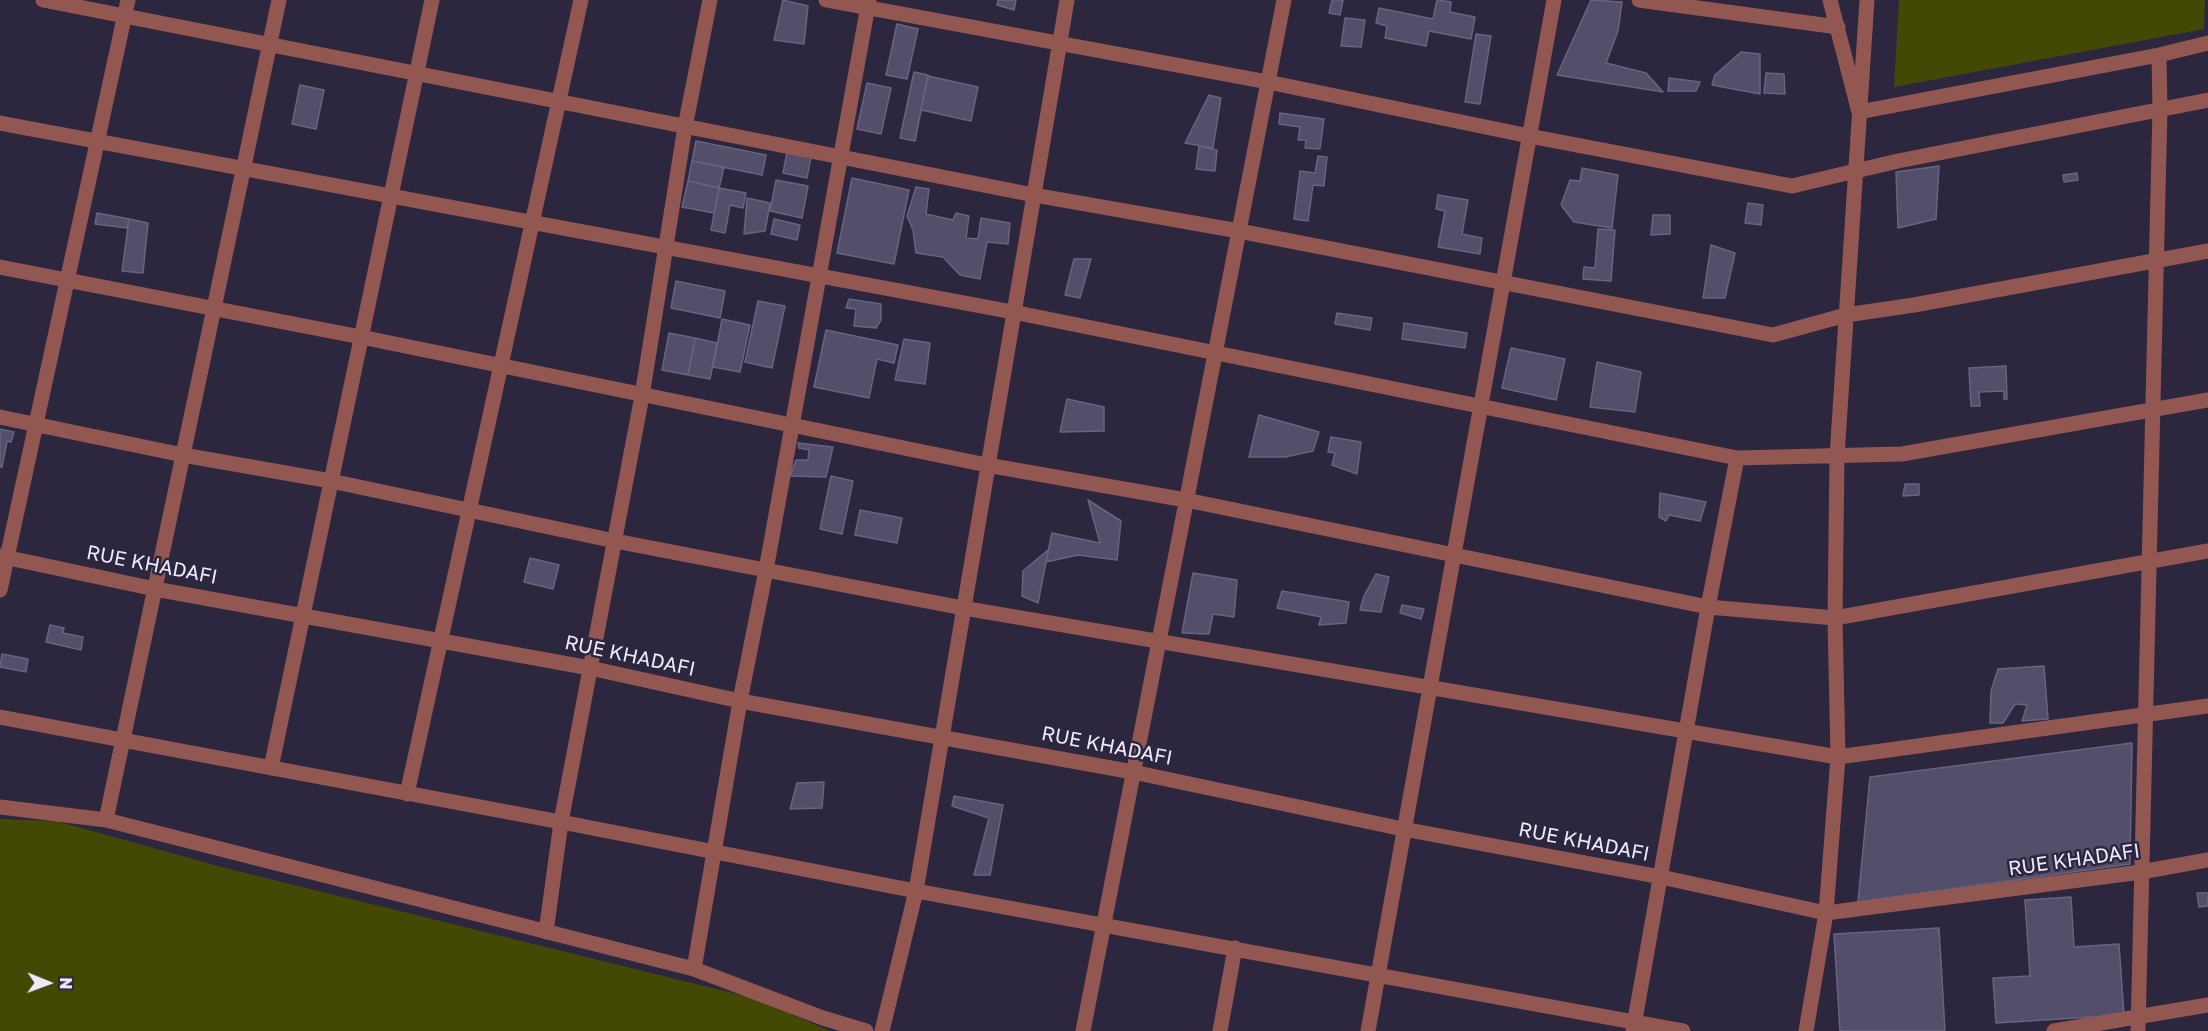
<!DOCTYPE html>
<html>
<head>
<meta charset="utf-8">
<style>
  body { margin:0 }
  #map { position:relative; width:2208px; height:1031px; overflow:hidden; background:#2d263f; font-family:"Golos Text",sans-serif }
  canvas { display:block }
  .north { position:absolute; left:18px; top:953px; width:60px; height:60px; -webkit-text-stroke:4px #2d263f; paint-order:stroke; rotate:91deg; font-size:16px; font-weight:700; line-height:24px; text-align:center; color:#eeeafb }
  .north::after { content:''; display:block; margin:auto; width:21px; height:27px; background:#eeeafb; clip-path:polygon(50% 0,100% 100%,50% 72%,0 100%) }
</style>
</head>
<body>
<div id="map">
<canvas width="2208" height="1031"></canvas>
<div class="north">N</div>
</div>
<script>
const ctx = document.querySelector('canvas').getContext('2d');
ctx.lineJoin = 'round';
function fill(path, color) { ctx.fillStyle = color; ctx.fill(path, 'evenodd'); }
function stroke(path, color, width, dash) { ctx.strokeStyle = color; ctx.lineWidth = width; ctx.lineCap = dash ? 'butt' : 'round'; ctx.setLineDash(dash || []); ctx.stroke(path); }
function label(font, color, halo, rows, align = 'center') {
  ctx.font = font + ' "Golos Text",sans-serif'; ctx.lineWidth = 5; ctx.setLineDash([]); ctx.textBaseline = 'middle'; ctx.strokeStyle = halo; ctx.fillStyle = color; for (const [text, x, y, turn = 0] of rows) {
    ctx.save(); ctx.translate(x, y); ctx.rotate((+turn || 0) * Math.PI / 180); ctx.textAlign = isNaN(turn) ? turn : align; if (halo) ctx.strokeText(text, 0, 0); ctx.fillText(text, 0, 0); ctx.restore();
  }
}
fill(new Path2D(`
  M1899,0h306l-1,29 -310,58z
  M0,819l56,2 173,48 528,130 73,32h-830z`), '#434904');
const building = new Path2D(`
  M783,0l25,6 -4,38 -30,-4z
  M998,0h18l-2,10 -17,-5z
  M1332,0h11l-3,15 -11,-2z
  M1437,0l14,2 -1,10 25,5 -4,22 -42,-8 -3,15 -41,-8 2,-12 -11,-3 3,-15 54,11z
  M1591,0l31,2 -4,29 -12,32 40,10 17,19 -106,-17z
  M1345,18l20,2 -4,27 -20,-1z
  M897,24l21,5 -11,50 -21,-4z
  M1476,34l15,2 -11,68 -15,-2z
  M1741,52l19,2v40l-48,-9 3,-10z
  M914,72l14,3 -13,66 -15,-3z
  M1766,73l18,1 1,20 -21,-1z
  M928,76l50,11 -7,34 -50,-11z
  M1669,78l31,4 -4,9h-28z
  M867,83l24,5 -10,46 -24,-5z
  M300,85l24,5 -8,39 -24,-5z
  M1209,95l12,3 -8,50 -28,-5z
  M1280,113l44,6 -4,30 -15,-1 1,-8h-8l2,-13 -21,-3z
  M696,141l70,14 -4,20 -70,-14z
  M1199,146l18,4 -2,21 -19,-2z
  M787,152l24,5 -4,21 -24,-5z
  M1318,156l9,1 -3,29 -11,-1 -5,36 -14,-2 6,-48 15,2z
  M692,161l32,6 -5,21 -31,-7z
  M1939,166l-3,53 -38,9 -2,-56z
  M1582,168l36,7 -6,53 -38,-6 -13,-17 9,-25 10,1z
  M2077,173l1,7 -14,2 -1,-7z
  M852,178l57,12 -15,74 -57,-11z
  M776,180l32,6 -6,32 -32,-7z
  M688,181l31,7 -5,25 -32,-6z
  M916,187l13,2 -3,25 27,6 3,-7 13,3 -3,22 12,1 3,-21 29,5 -2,21 -21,-2 -7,37 -20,-4 -17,-18 -27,-4 -3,-23 -6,-14z
  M719,188l27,5 -3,15 -13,-3 -5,28 -14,-3z
  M1438,195l30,5 -6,34 20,4 -2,16 -42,-7 7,-36 -9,-2z
  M747,198l23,5 -5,28 -21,3z
  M1748,203l15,2 -2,20 -16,-2z
  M97,213l32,6 -2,9 -32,-4z
  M1653,215h17v19l-19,1z
  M129,219l19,4 -5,50 -21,-2z
  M774,219l26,6 -3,15 -26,-6z
  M1598,229l17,1 -4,51 -28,-2 1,-12 11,1z
  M1711,245l24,8 -10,45h-22z
  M1074,259h17l-11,39 -15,-3z
  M676,281l49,10 -5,27 -49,-10z
  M849,299l32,5v16l-5,8 -22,-2 2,-17 -10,-1z
  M758,301l27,5 -13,62 -27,-6z
  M1337,313l35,5 -2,12 -35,-6z
  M722,319l28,6 -10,47 -27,-5z
  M1404,323l63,10 -2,15 -63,-9z
  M826,330l72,15 -4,18 -17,-4 -8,39 -55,-11z
  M669,333l26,5 -7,37 -26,-5z
  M695,338l22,5 -7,36 -22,-4z
  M904,339l26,4 -5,41 -30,-4z
  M1511,348l54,11 -9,41 -54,-12z
  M1597,362l44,10 -6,40 -45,-5z
  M2006,366l1,33h-3v-8l-25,1 1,14h-9l-2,-38z
  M1067,399l37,8v24l-44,1z
  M1259,415l60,17 -6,19 -28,6h-36z
  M0,429l14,3 -3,10 -4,-1 -5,26h-2z
  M1331,437l30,5 -4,32 -25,-9 3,-12 -7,-1z
  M798,443l35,4 -7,30 -36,-1 6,-16h12l1,-10 -10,-2z
  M831,476l22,5 -11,53 -22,-5z
  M1905,484h14v11l-16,1z
  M1660,493l46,9 -6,19 -31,-6 -3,6 -7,-4z
  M1088,500l33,21 -4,39 -39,-5 -32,7 6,-29 48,10z
  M860,510l42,8 -5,25 -42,-8z
  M1048,550l-2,12 -8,41 -16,-7 1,-25z
  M530,558l29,7 -6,24 -29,-7z
  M1193,573l44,7 -3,37 -21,-3 -4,20 -27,-1z
  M1376,574l13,3 -8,35 -21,-2 4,-14z
  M1282,591l67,11 -3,21 -27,2 2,-8 -44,-9z
  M1402,605l22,4 -3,10 -21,-6z
  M50,625l14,3 -1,5 20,4 -2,13 -35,-8z
  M2,654l26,5 -2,13 -26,-5z
  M2044,666l4,53 -26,2 5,-16 -12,-1 -12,19h-13l1,-32 7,-22z
  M2132,743l-2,121 -272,38 12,-125z
  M824,782l-2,26 -32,1 7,-26z
  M954,796l49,9 -13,70h-16l15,-57 -37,-12z
  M2197,893h11v13l-9,1z
  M2071,897l3,50 45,-3 5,71 -128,8 -3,-45 37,-2 -5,-76z
  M1939,928l6,103h-105l-6,-97z`);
fill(building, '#534e69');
stroke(building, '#686480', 1.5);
stroke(new Path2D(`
  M43,0l991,195 205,36 534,104 73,-20 68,-10 294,-54
  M826,0l442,82 261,54 263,50 106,-25 310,-61
  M1639,0l199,27
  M1830,0l29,112 300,-57 49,-12
  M0,123l1013,189 724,146 165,-4 306,-54
  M0,267l361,70 626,128 199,35 522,107 127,11 373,-67
  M0,417l183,38 148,26 284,60 348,67 875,149 370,-51
  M0,556l155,33 435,79 150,33 393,71 270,57 258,48 165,36 315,-41 67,-12
  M0,590l128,-590
  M0,717l561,105 355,69 767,140
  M271,768l161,-768
  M407,794l174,-794
  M0,807l106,13 588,149 129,49 43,13
  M106,820l173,-820
  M546,932l15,-110 81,-426 43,-269 25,-127
  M694,969l46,-268 26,-131 103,-570
  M882,1031l34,-140 151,-891
  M1083,1031l201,-1031
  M1220,1031l15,-83
  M1368,1031l186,-1031
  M1633,1031l75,-424 29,-149
  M1806,1031l20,-118 12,-156 -3,-139 2,-162 30,-456
  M2054,1031l154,-26
  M2138,1031l22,-922 -1,-54`), '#935752', 15);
label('20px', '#eeeafb', '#2d263f', [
  ["RUE KHADAFI",152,565,11],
  ["RUE KHADAFI",630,656,12],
  ["RUE KHADAFI",1107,746,11],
  ["RUE KHADAFI",1584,842,11],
  ["RUE KHADAFI",2074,860,-8]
]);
</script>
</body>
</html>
